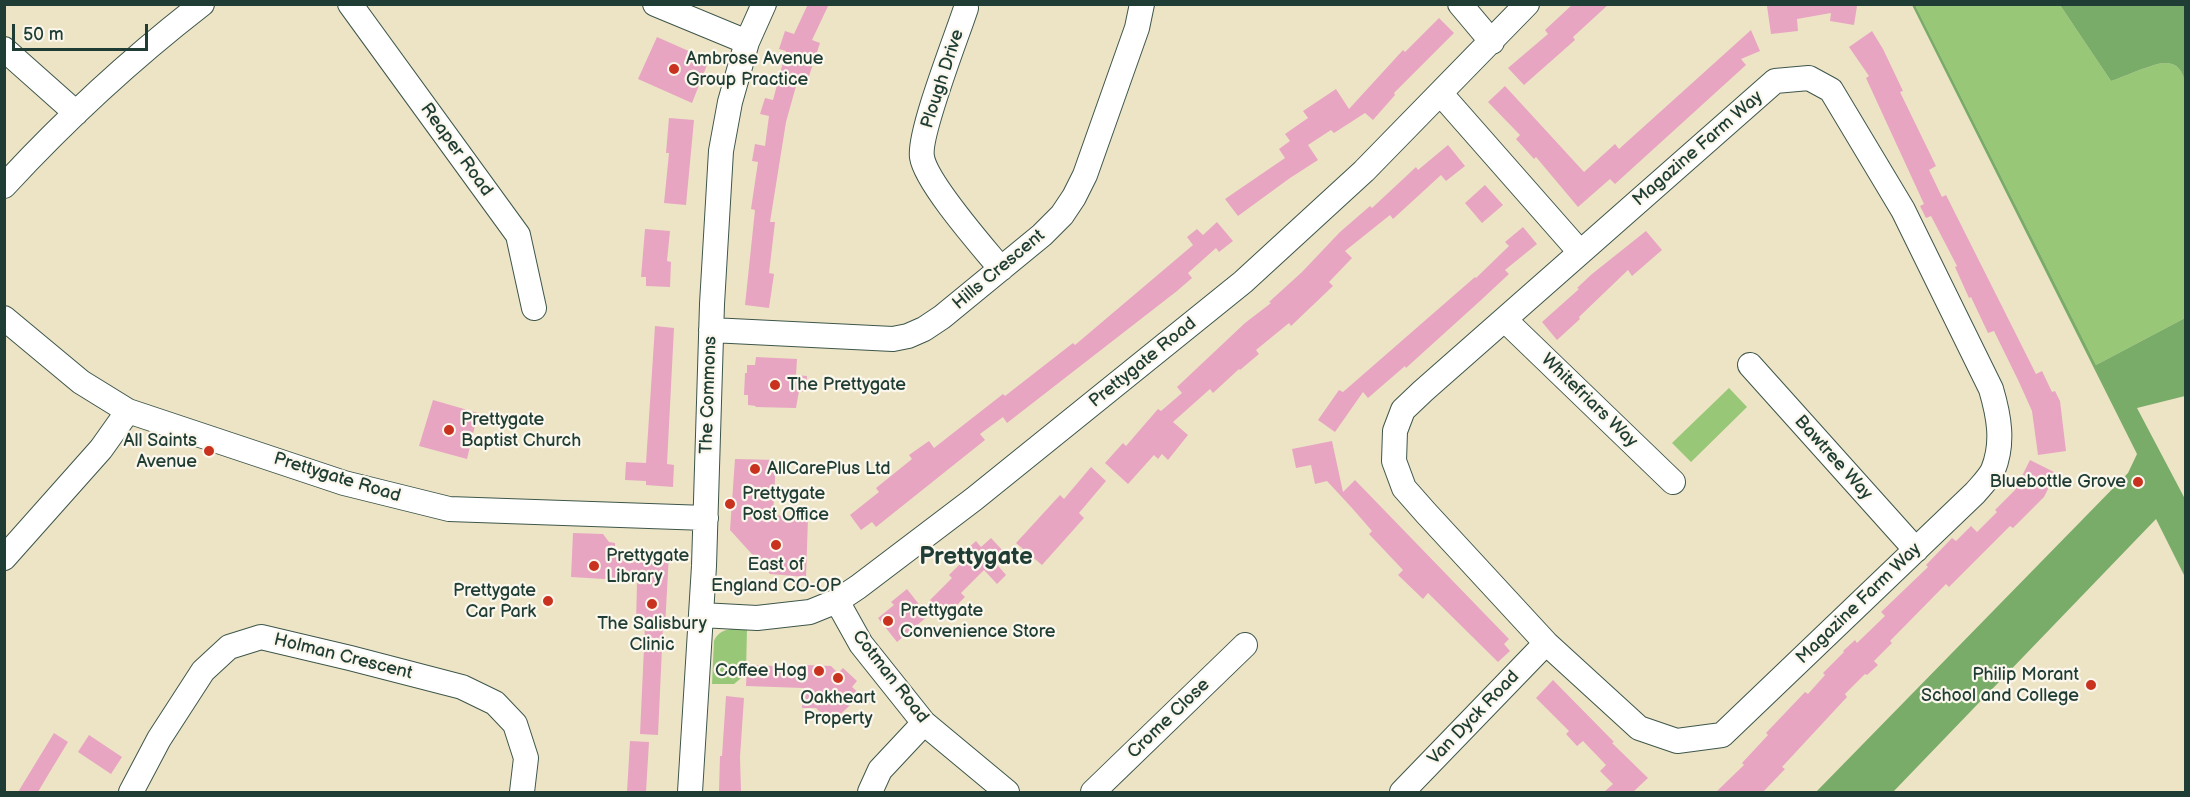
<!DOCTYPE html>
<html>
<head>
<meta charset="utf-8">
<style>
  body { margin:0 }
  #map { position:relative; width:2190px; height:797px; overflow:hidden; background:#ede4c6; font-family:"Balsamiq Sans",sans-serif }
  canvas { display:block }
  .frame { position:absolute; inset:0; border:6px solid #1f3d34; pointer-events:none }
  .scale { position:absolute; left:12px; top:24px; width:136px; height:27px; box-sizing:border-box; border:3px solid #1f3d34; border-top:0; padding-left:8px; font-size:18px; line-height:21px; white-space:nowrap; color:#1f3d34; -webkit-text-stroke:4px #fbf7ec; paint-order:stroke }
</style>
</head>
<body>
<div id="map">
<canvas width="2190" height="797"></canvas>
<div class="frame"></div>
<div class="scale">50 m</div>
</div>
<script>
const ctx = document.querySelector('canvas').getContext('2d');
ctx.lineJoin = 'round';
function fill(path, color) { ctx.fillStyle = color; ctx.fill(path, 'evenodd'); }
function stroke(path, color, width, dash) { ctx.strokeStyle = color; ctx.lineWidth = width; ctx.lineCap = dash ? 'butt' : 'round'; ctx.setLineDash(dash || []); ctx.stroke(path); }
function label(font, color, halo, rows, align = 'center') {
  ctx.font = font + ' "Balsamiq Sans",sans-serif'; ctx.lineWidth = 4.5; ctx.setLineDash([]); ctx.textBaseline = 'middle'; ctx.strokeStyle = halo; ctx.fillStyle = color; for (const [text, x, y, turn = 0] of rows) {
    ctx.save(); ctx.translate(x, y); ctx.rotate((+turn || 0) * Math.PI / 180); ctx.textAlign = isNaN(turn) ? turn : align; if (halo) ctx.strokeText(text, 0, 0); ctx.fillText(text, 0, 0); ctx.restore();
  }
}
fill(new Path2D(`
  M1915,5h145l51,76c12,-4 45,-19 55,-18 11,0 17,9 20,19l-1,236 -89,47z
  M1729,388l18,19 -56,55 -19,-19z
  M747,628l-1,46 -12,10h-22l2,-43c6,-14 20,-12 33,-13z`), '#97c777');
fill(new Path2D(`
  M1912,5h3l181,360 89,-47v78l-48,12 48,91v78l-29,-58 -263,273h-77l312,-319 9,-19z
  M2060,5h125v76c-2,-9 -8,-18 -19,-18 -10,-1 -43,14 -55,18z`), '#79ac68');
fill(new Path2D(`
  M808,4h21l-17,36 8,3 -13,39 -9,-3 -12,43 -16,100h5l-6,51 5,1 -5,34 -24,-3 10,-95 -4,-1 7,-47 -6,-1 3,-17 10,2 4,-30 -9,-2 5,-16 8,2 13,-49 -7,-2 6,-18 9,3z
  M1573,4h36l-36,33 2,3 -51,45 -16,-17 40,-34 -3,-4z
  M1777,4h72l8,2 -3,19 -24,-4 1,-8 -34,6 1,12 -27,3 -4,-28z
  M1439,18l15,15 -60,60 1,2 -22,25 -8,-7 -31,20 -3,-3 -23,15 10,15 -28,18 -52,38 -13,-17 60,-41 -6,-9 11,-8 -5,-7 23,-16 -5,-7 33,-22 13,20 54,-59 2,2z
  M1751,30l9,21 -19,8 5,6 -131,119 -5,-5 -32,28 -42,-50 -2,2 -18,-20 4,-4 -32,-33 17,-16 79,86 31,-28 4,5z
  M1872,31l11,18 20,42 -3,1 36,74 -7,4 13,27 4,-2 90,179 6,-3 10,21 3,-1 5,10 6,50 -28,4 -6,-44 -13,-29 -25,-51 -6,2 -17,-36 -2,1 -14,-31 2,-1 -26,-50 -5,2 -6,-12 4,-2 -58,-126 3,-2 -20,-29z
  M657,37l52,23 -17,43 -54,-24z
  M669,118l25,2 -8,85 -22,-2 5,-50h-3z
  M1448,145l17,21 -19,15 -5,-6 -48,44 -3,-4 -45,36 7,7 -23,24 4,4 -42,40 -2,-3 -33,27 3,4 -19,16 -1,-1 -26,24 -3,-4 -37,33 15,13 -20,25 -6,-6 -4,5 -4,-4 -26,29 -23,-21 18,-20 3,3 32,-37 3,2 21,-18 -5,-6 68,-64 26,-20 -2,-1 33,-30 38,-40 30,-26 2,2 44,-41 2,3z
  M1485,185l18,20 -21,18 -17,-20z
  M1217,222l16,19 -14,11 -3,-4 -28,25 4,5 -15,13 -170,132 -4,-6 -23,17 5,6 -109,87 -4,-5 -11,8 -11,-15 29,-23 -3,-4 36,-29 -3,-4 20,-14 5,7 69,-54 2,2 68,-53 2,2 118,-100 -6,-8 10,-8 6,6z
  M1523,227l14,17 -32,26 4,4 -29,27 -74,67 -1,-2 -37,32 -5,-6 -28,40 -17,-12 21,-30 4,2 132,-115 1,1 33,-32 -4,-4z
  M645,229l25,2 -3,30 4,1 -1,25 -24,-1v-9h-5z
  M1646,231l16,19 -30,26 -4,-6 -49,47 1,2 -23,21 -15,-18 37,-33 -2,-1 15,-14z
  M655,326l19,2 -7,136 7,1 -1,22 -27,-2v-4l-21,-1 1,-18 20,1z
  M756,357l41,2 -1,16 11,1 -1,16 -7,-1 -3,17 -41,-1 1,-1 -8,-1v-10h-4l1,-22h2v-8h8z
  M433,400l45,13 -11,46 -48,-13z
  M1332,441l11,51 12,-12 154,159 -5,5 6,7 -12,11 -70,-69 -5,6 -25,-24 5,-5 -34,-36 3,-3 -20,-23 -25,-27 -12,3 -4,-19 -15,3 -4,-19z
  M735,459l41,1 -3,55 35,3 -2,59 -36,-3 -40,-44z
  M2030,460l26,13 -12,24 -31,31 -3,-2 -61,61 -3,-3 -56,57 2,2 -18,18 4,4 -11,10 -2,-1 -20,20 2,3 -65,70 3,2 -22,23h-47l28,-27 -2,-2 26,-28 -2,-2 39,-41 3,2 17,-19 -2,-2 21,-21 -1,-1 12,-11 2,3 28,-27 -4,-4 47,-45 -2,-2 26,-27 4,3 15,-15 6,6 20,-20 -2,-2 20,-20z
  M1091,467l15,14 -27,32 5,5 -42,47 -26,-22 44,-48 4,4z
  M573,533l30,1 6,8 6,1v8l54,3 -4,73 -2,-1 -5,109 -18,-1 5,-108 -9,-1 1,-44 -66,-4z
  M991,538l13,14 -10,9 12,14 -9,9 -13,-14 -23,23 4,4 -19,19 -16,-16 22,-22 -3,-3 21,-21 -4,-4 10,-9 5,6z
  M907,589l21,27 -31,26 -19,-24 16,-13 -3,-3z
  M747,665l57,2v-2l27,1 7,7 5,-5 14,13 -5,6 9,8 -30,28 -15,-15h-14l1,-20 -57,-2z
  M1553,680l61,62 -2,1 36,35 -15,14h-29l9,-8 -13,-13 6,-6 -23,-24 -6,5 -11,-12 3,-3 -33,-33z
  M726,696l18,2 -4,59 1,34h-22l1,-35h2z
  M54,733l14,9 -20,33 -10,17h-20z
  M89,735l33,22 -11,17 -33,-22z
  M630,741l19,1 -3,50h-19z`), '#e7a5c2');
const minor = new Path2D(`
  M350,4l168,231 16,73
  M655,4l92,38
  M1460,4l32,38
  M966,8c-9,28 -48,126 -44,149 4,26 61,90 79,112
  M4,49l72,64
  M1809,78l22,12 72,120 88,179c8,27 13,54 2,81 -4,8 -12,16 -18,23l-253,242 -45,6 -38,-13 -93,-85 -120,-130 -22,-25 -10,-27 1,-30 8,-21 20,-19 352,-310z
  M1441,94l139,158
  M4,186c61,-66 127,-127 198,-182
  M4,318l77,64 47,29 216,72 105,26 257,9
  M1505,320l168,162
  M711,330l182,9 15,-3 16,-7 18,-12 100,-82 20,-20 12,-18 11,-22 52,-147 5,-24
  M1750,365l166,185
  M4,558l97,-109 27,-38
  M837,601l24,43 63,79 83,69
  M701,615l56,3 53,-6 27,-11 21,-14 116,-88 269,-217 121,-111 163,-167
  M131,792l28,-53 44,-68 26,-24 32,-10 89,21 112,29 33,16 20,21 11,34 -4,34
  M690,792l14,-226 8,-262 9,-153 9,-49 17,-60 17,-38
  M870,792l10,-22 44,-47
  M1093,792l152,-147
  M1402,792l144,-149`);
stroke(minor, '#3e564a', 26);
stroke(minor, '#fff', 24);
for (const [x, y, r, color] of [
  [674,69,6,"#c8321e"],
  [775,385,6,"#c8321e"],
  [449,430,6,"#c8321e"],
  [209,451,6,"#c8321e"],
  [755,469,6,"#c8321e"],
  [2138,482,6,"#c8321e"],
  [730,504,6,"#c8321e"],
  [776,545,6,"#c8321e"],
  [594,566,6,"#c8321e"],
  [548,601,6,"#c8321e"],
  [652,604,6,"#c8321e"],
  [888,621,6,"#c8321e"],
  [819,671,6,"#c8321e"],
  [838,678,6,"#c8321e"],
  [2091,685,6,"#c8321e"]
]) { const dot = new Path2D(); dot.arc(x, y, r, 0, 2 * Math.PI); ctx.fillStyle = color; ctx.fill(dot); stroke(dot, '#fbf7ec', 2); }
label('18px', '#1f3d34', '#fbf7ec', [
  ["Ambrose Avenue",686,59],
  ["Group Practice",686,80],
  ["The Prettygate",787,385],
  ["Prettygate",461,420],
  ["Baptist Church",461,441],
  ["All Saints",197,441,"right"],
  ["Avenue",197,462,"right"],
  ["AllCarePlus Ltd",767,469],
  ["Bluebottle Grove",2126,482,"right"],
  ["Prettygate",742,494],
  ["Post Office",742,515],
  ["Prettygate",606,556],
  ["Library",606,577],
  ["East of",776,565,"center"],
  ["England CO-OP",776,586,"center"],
  ["Prettygate",536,591,"right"],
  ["Car Park",536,612,"right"],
  ["Prettygate",900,611],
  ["Convenience Store",900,632],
  ["The Salisbury",652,624,"center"],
  ["Clinic",652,645,"center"],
  ["Coffee Hog",807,671,"right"],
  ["Philip Morant",2079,675,"right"],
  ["School and College",2079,696,"right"],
  ["Oakheart",838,698,"center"],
  ["Property",838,719,"center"]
], 'left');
label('18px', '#1f3d34', '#fbf7ec', [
  ["Plough Drive",943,79,-72],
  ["Magazine Farm Way",1698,149,-41],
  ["Reaper Road",456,150,54],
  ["Hills Crescent",999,270,-40],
  ["Prettygate Road",1143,363,-39],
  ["The Commons",709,395,-88],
  ["Whitefriars Way",1589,401,44],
  ["Bawtree Way",1833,458,48],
  ["Prettygate Road",337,478,17],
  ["Magazine Farm Way",1859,604,-44],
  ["Holman Crescent",343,657,14],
  ["Cotman Road",890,677,52],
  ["Van Dyck Road",1474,718,-46],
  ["Crome Close",1169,719,-44]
]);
label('bold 24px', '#1f3d34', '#fbf7ec', [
  ["Prettygate",976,558]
]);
</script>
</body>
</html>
